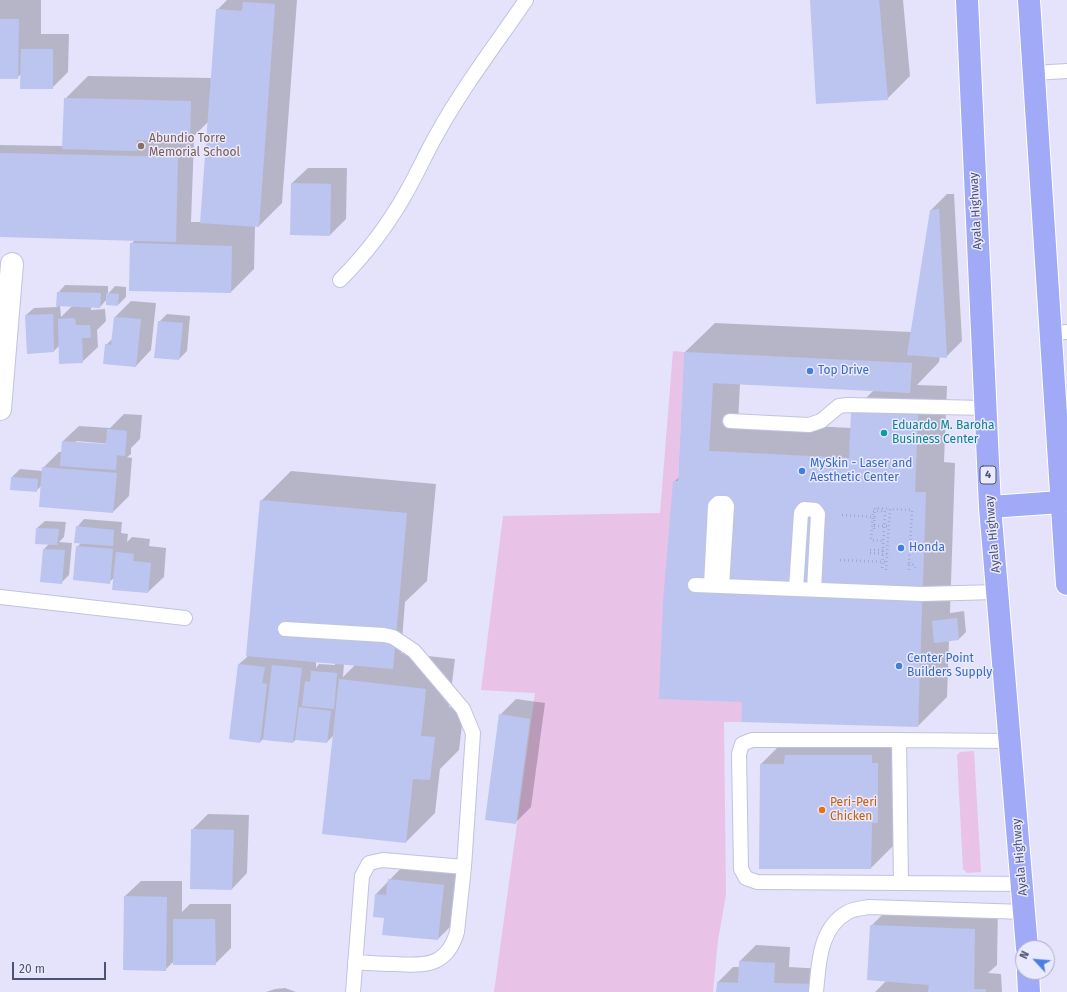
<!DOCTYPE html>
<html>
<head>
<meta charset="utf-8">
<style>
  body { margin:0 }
  #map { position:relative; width:1067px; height:992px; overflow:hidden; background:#e4e3fb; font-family:"Fira Sans",sans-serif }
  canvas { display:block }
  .north { position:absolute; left:1015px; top:940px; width:40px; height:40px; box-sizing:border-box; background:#eae9fe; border:1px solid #aaadc6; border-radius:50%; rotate:296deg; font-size:11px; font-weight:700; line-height:16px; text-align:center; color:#4a5373 }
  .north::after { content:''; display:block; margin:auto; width:14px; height:18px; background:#4c7fe2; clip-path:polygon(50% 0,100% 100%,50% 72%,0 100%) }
  .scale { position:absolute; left:12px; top:962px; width:94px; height:18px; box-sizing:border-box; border:2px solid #4a5373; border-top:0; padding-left:5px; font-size:12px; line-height:14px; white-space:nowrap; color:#4a5373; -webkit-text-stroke:3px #eae9fe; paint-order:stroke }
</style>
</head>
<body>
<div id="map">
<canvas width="1067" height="992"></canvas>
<div class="north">N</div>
<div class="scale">20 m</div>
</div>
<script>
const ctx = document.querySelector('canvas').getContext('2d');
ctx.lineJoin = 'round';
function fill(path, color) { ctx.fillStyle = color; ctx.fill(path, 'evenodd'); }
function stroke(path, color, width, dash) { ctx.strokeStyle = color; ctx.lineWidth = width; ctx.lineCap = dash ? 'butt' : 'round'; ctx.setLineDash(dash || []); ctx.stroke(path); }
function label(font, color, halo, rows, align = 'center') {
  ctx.font = font + ' "Fira Sans",sans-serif'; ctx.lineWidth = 3; ctx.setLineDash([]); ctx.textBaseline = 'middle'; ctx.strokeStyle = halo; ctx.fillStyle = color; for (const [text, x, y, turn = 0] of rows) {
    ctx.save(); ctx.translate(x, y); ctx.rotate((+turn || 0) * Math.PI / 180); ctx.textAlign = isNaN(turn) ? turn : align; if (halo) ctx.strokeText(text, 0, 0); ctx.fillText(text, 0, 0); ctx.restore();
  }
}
fill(new Path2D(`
  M673,351l11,1 -6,129 64,221 -1,20h-17l2,173 -8,45 -5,52h-219l41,-299 -54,-3 22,-174 157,-3z
  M974,751l7,121 -14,1 -4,-4 -6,-114 3,-3z`), '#e8c2e7');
fill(new Path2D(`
  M0,0h41v34h28l-1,38 -16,16 -31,-14 -4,4h-17z
  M227,0h70l-15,203 -23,23h-4l-1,43 -23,23 -100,-48 4,-4 -135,-4v-91l63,1 2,-47 23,-23 124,2 5,-68zM209,121l-8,101h-10l3,-81h-5z
  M811,0h92l7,76 -23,23z
  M308,168h39l-1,51 -16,16 -38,-52z
  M947,194h7l8,147 -16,16 -6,-1 -1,6 -22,23 30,1 -3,76 11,1 -5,150 14,-2 2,21 -7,7 -10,1 -2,57 -29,29 -175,-25 -69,-219 6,-6 5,-124 30,-29 197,9 19,-122zM740,384l134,6 -22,22 -1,16 -113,-6z
  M65,285l43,1v8l7,-8 11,1v10l-8,8 -11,-6 -7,8h-9v3l14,-1 1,12 -9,9 1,17 -16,15 -23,-16 -5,5 -26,2 -2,-38 8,-7 23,-1 1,-14zM60,305l12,1 -11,11z
  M131,301l25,2 -5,47 -15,16 -30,-21 7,-7 2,-21z
  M167,314l23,2 -3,35 -8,8 -20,-37z
  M124,414l18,1 -2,24 -9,9v6l-4,3 5,1 -3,38 -16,16 -72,-26 -5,5 -24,-14 8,-8 23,2v-3l16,-16h3l1,-11 16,-15 31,2zM76,441l35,3v2l-35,-3z
  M291,471l145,13 -9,97 -22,21 -4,51 54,6 -6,48 15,1 -5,42 -19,19 -5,44 -29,29 -72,-107 -7,7 -30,-3 -4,3 -30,-3 -3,3 -21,-78 8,-7 14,-156zM316,662l19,1v2l-16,-1 -3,4zM344,664l11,1 -12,12z
  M84,519l38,3 -1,11 7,1 -1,8 5,-5 18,2 -1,7 17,2 -2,29 -16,15 -34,-14 -5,4 -32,-35 5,-5 -5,-15z
  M45,521l21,1 -2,15 -5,5 13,1 -3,32 -8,8 -17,-34 5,-5 -12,-16z
  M516,699l29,4 -14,104 -16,16 -15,-108z
  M809,732h86l-1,113 -23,23 -110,-104 23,-23h16z
  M208,814l41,1 -2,58 -15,16 -40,-59z
  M405,864l55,5 -6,54 -16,16 -53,-22 -9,-23z
  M141,881h41v31l8,-8h41v44l-16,16 -41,-3 -9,9 -40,-74z
  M894,903l104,3 -1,59 -9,8 13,1 1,18h-127l11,-11 -15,-55z
  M756,945l34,2 -1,20 35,2 -1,23h-106l1,-10 15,-15h7v-6z
  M285,988l11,4h-30l9,-3z`), '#0003');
fill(new Path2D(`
  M810,0h69l9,100 -72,4z
  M243,2l32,2 -16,223 -59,-4 16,-214 26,2z
  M0,19h19l-1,60h-18z
  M21,49h32v40h-33z
  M64,98l127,3 -1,41 -53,-2v11l-75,-2z
  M0,153l178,4 -2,85 -176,-5z
  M291,183l40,1 -1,52 -40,-1z
  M939,209l8,149 -40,-3 23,-145z
  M130,243l102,3 -1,47 -102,-2z
  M57,292l44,1 -1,15 -44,-2z
  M106,293l13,1 -1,12 -12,-1z
  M53,314l1,38 -27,2 -2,-39z
  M114,317l27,2 -5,48 -33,-3 2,-20 6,1z
  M75,318l1,7h14l1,13h-9l1,25 -24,1 -1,-45z
  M158,321l25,2 -4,37 -25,-2z
  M684,352l228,11 -2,30 -197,-10 -4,68 140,7 2,-46 67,3 -3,77h11l-8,235 -177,-5 1,-20 -83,-3 4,-96 10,-122h5z
  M107,429l20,2 -2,25 -8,-1 -1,15 -56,-4 2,-25 44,3z
  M42,467l75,6 -4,40 -74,-6z
  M11,477l27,2 -1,13 -27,-2z
  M260,500l147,13 -14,156 -147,-13z
  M76,526l38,4 -1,16 -39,-3z
  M36,528l23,1 -2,16 -22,-1z
  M76,546l37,3 -3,35 -37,-4z
  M43,549l22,1 -3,34 -22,-2z
  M116,552l18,2 -1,7 18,2 -3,30 -36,-3z
  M957,618l2,22 -25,3 -2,-22z
  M238,664l27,3 -3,16 5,1 -7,59 -31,-4z
  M272,665l30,3 -9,75 -30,-3z
  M311,671l26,2 -3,36 -32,-3 3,-25 5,1z
  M339,679l87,10 -5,47 14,1 -5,43 -17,-1 -7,64 -84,-9z
  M299,707l32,4 -4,32 -32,-3z
  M499,714l31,5 -14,105 -31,-4z
  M785,755h87v8h6v60h-6l-1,46h-112l1,-105h24z
  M191,829l43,1 -2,60 -42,-1z
  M388,879l56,6 -6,55 -56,-5 2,-17 -11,-1 2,-23 11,1z
  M124,896l43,1 -1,74 -43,-1z
  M173,919h42l1,46h-43z
  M870,925l105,4 -1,60h12v3h-58l1,-7 -62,-5z
  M739,961l36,2 -1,20 35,1 -1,8h-92l1,-10 21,1z`), '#bcc5f0');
const service = new Path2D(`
  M1035,73l32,-2
  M340,280c26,-26 48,-55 66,-87 11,-19 20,-40 31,-59 26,-47 59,-90 89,-134
  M1050,333l17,-1
  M730,421l79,4 12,-4 18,-15 8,-1 138,3
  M695,585l227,9 75,-2
  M711,585l4,-79 3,-3h7l2,3 -5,80
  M796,589l5,-76 3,-4 11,1 3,4 -4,75
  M0,597l185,21
  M285,629l99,6 9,2 21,14 49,58 10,24 -9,134 -7,65c-10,34 -31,34 -62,32 -13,0 -27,-1 -40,-2
  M899,740h-147l-10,4 -3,10 2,115 5,9 11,4 144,1
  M1010,741l-111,-1 2,143 121,1
  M353,992l9,-116 7,-13 14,-3 81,7
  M816,992c3,-29 3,-64 32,-80 5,-3 15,-4 21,-5l156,5`);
const minor = new Path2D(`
  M0,409l12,-145`);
const trunk = new Path2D(`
  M967,0l23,507 37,441
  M1029,0l38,584
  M990,507l71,-5
  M1028,972l1,20`);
stroke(service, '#bfc3e0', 16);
stroke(minor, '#bfc3e0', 24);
stroke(trunk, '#fff', 24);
stroke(new Path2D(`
  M842,515l33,2
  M874,526h15
  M874,529l1,-21 15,1
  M883,550h-13v3l17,1
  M840,560l47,2
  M882,568l3,-57h-12l-2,29 12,1
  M886,570l4,-61 22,1 -3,53 5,2 2,5
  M909,570v-7`), '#9fa9d5', 2.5, [1, 3]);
stroke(service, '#fff', 14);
stroke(minor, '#fff', 22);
stroke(trunk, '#a0aaf6', 22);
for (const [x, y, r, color] of [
  [141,146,4,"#8d6e63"],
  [810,371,4,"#3f7fe0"],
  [884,433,4,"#0f9aa8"],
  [802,471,4,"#3f7fe0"],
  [901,548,4,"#3f7fe0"],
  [899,666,4,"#3f7fe0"],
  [822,810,4,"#e8710a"]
]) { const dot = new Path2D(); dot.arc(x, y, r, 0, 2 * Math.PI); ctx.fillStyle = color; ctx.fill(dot); stroke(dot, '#eae9fe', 1.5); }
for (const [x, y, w] of [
  [988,475,16]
]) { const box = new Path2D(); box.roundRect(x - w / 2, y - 9, w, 18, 3); ctx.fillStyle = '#eae9fe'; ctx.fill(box); stroke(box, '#4a5373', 1); }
label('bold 11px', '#4a5373', null, [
  ["4",988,475]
]);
label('12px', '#785e54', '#eae9fe', [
  ["Abundio Torre",149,139],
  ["Memorial School",149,153]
], 'left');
label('12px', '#4a5373', '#eae9fe', [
  ["Ayala Highway",976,211,-93],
  ["Ayala Highway",993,534,-95],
  ["Ayala Highway",1020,857,-95]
]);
label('12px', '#366cbe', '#eae9fe', [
  ["Top Drive",818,371],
  ["MySkin - Laser and",810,464],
  ["Aesthetic Center",810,478],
  ["Honda",909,548],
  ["Center Point",907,659],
  ["Builders Supply",907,673]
], 'left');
label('12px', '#0d838f', '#eae9fe', [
  ["Eduardo M. Baroha",892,426],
  ["Business Center",892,440]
], 'left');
label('12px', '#c56008', '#eae9fe', [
  ["Peri-Peri",830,803],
  ["Chicken",830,817]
], 'left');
</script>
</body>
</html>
